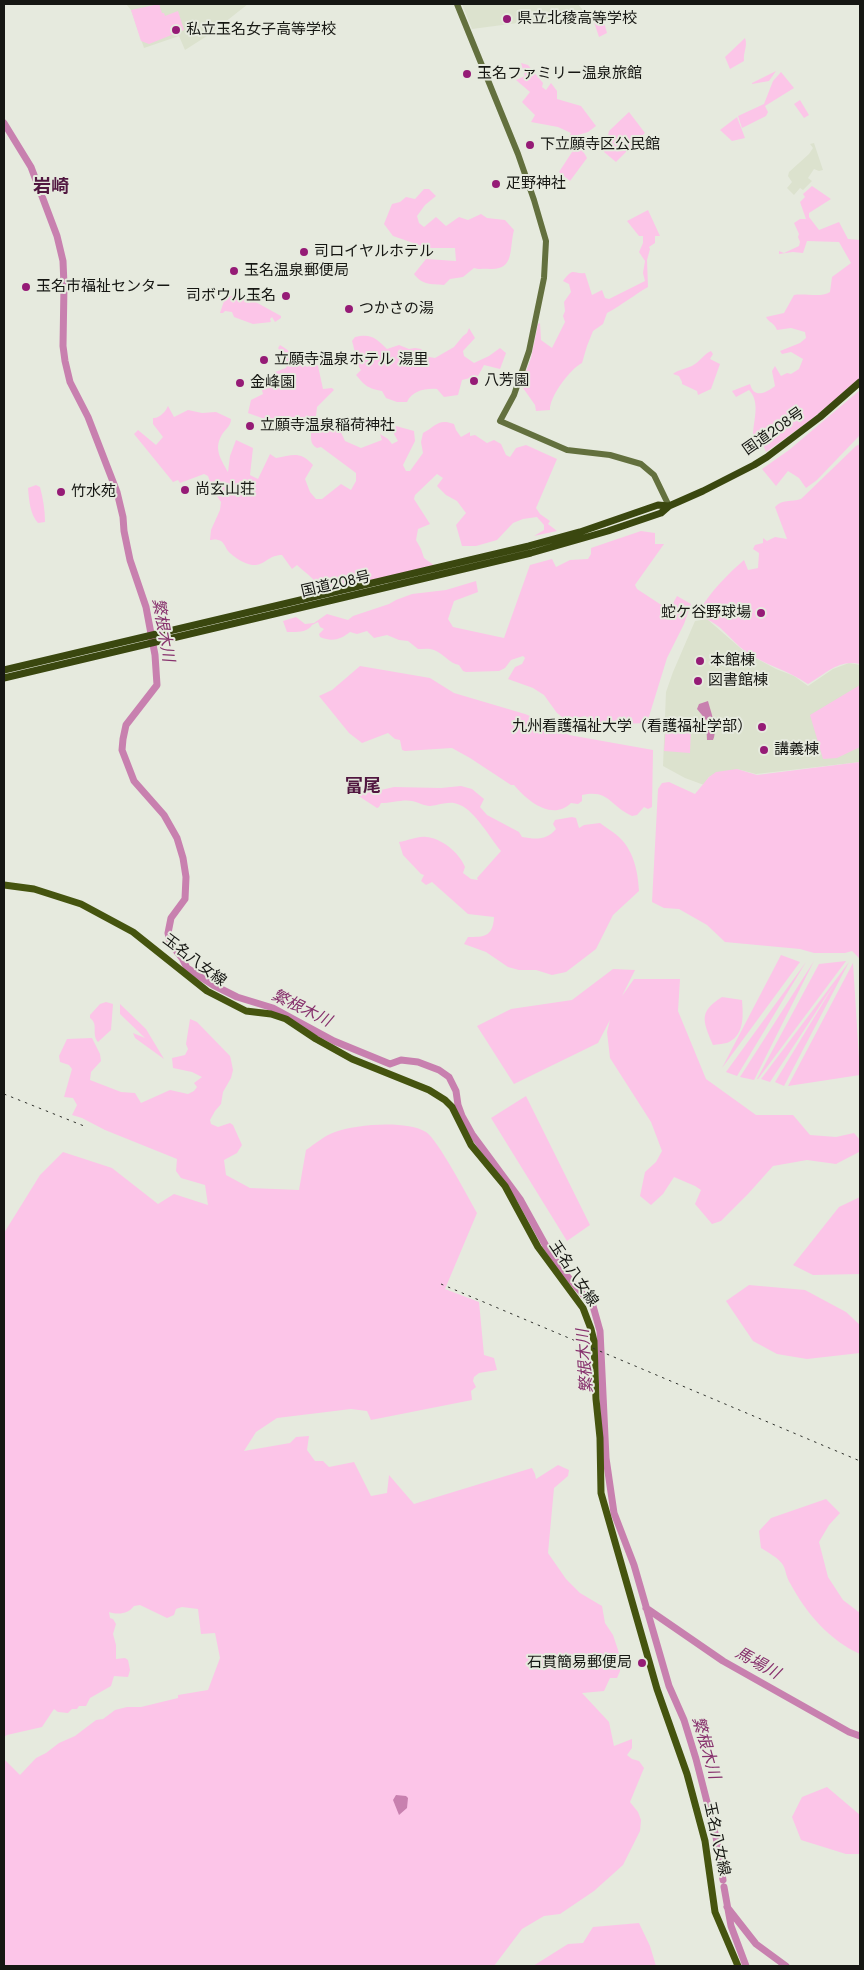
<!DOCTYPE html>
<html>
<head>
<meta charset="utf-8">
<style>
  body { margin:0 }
  #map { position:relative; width:864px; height:1970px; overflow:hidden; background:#e6eade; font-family:Jost,sans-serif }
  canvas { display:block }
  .frame { position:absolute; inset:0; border:5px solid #161713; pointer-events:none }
</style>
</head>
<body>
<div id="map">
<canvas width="864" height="1970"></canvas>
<div class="frame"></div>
</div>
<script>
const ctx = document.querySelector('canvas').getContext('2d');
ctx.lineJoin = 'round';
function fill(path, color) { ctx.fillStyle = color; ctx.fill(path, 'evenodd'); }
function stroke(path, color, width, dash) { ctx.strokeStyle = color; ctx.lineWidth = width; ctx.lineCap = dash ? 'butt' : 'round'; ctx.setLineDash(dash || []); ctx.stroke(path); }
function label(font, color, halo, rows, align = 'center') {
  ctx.font = font + ' Jost,"Noto Sans JP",sans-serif'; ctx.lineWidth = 4; ctx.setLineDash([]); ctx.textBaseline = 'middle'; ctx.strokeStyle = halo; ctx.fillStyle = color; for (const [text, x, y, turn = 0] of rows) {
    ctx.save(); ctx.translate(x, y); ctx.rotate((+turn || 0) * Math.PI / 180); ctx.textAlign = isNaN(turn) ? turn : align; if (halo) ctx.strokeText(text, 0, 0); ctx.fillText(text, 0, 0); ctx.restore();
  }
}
fill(new Path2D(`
  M126,4h122l-38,30 -25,16 -6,-14 -35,12 -13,-38z
  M462,4h116l8,10 -114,15z
  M814,143l9,27 -4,1 -5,-2 -6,9 4,3 -9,9 -3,-2 -6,7 -7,-7 5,-6 -4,-6 1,-4 20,-18 4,-6 -3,-4z
  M707,619l39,34 30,16 18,7 14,10 25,-17 16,-6 11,2v97l-104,12 -19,-5 -28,8 -5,8 -19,-7 -22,-12 3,-74 7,-20 22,-51z`), '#dce2ce');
fill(new Path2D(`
  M159,4l3,9h2l1,3 13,-5 6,19 -35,14 -8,-3 -10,-31z
  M603,19l4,14 -8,4 -5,-15z
  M745,38c3,8 -2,14 -1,23l-14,8 -5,-12z
  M521,63l7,2 15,18 -1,4 4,3 5,-7 6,8v8l24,7 15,20 -8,6 -10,3 2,11 7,12 -17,23 -11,-9 15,-23 -6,-10 3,-6 -13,-6 -27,-5 4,-7 -13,-13 8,-10 -14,-12 9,-4z
  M776,71l-7,10 -17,3v-1z
  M781,72l13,16 -29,18 3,6 -2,4 -24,12 -4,-12 26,-12 9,-23z
  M800,100l9,15 -5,3 -10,-14z
  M629,112l16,21 -29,29 -12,-10 5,-21z
  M737,117l8,21 -13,3 -12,-11z
  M812,186l19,13 -22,14v4l10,13 20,-8 9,17 12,1v139l-52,43 -42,30 -4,-10 -9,-6c0,-15 8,-33 -4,-46l-13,7 -4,-6 18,-7c4,15 16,9 25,2l-3,-15 3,-5 6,10 6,-3 4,1 8,-5 4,-10 -12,-7 -9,2 -2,-3 20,-8 6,-5 -1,-6 -14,-4 -14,2c-3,-8 -8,-7 -11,-13l18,-4 10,-18c11,-2 27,3 36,-3l2,-15 19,-14 -12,-21 -32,-1 -4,12 -10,-1 -14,2v-3l5,2 15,-7 1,-4 -2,-5 1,-3 -5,-11 6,-4h6l-6,-17 5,-5 -2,-3z
  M424,189h5l7,7 -11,9 -8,11 2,7 5,4 12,-10 10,9 13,-9 9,3 13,-6 6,4 18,2 9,10c-5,19 1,40 -24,39 -7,-1 -9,1 -16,-1l-11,9 -13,2 -6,6c-13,-1 -22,0 -30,-11l12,-15 30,2 -1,-13h-27l-35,-12 -9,-12 8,-20 8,-2 6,-5 9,2z
  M648,210l12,26h-5v7l-6,4 1,2 -3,11 1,27c-14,8 -26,18 -41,26l-4,11 -10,7 -6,15 -5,17c-11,5 -33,34 -32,47l-14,1 -1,-6 -14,-20 10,-27 7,-34 2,-1 1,17 11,8 13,-26 -2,-6 2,-5 -1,-9 7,-10 -2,-8 -6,-3c11,-15 10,-6 22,-8l7,22 10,-5 3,8 4,1 36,-18 -2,-8 2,-12 -6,-9 4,-9v-7h-4l-12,-15z
  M232,296l13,2 -1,4 6,1 2,-3 29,16v2l-6,4 -3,-5 -2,2 1,3 -18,2 -19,-7 -2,-5 -7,-1 -2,2h-3l5,-15z
  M469,328l6,10 -12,13 1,5 10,7 15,-7 11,-8 6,5 -6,16 -16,-4 -6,11 -16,4 -4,15 -14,2 -7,-8c-12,-1 -25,2 -30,13h-10l-11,-4 -4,-7c-14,-3 -16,-4 -26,-16l5,-5c-5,-6 -6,-20 -9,-29l3,-4c16,-4 21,1 32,12l12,-4 10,4 6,-1 6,1 8,8 6,1 19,-11 9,-11 4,-3z
  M280,345c11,6 17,15 27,22l8,-3 3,2 5,23 9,-1 2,2 -17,17 -1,9 6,3 3,7h13l7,15 16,7 21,-8 -2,-6 8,5 4,5 6,-3 -4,-7 2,-8 18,5 1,10 -12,24 3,6h4l13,-18 -2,-11 2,-9c13,-7 15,-15 31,-9l2,6 5,7 9,-5v4l5,-1 12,8 7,-3 7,4 5,11 4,2 6,-9 10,-3 31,14 -21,49 4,6 10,7 -2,3 9,7 -23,5 10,-6v-5l-7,-8 -14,2 -10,4 -16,17 -21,6h-14l-6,-21 10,-12 -9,-12 -11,-6 -9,-9 6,-8 -6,-4 -22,21 -1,4 16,25 -12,5 -2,11 5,9 3,9 11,8 -116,27c0,-13 -14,-20 -22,-28l-5,4 -10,-14c-14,0 -17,11 -30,10 -7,-1 -19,-8 -24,-14 -3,-4 -4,-10 -10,-11 -3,-1 -6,0 -8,0l1,-10 9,-20 1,-8 -8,-12 -5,-14 -4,-2 -24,9 -2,-3 -5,2 -39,-48 4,-4 18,15 7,-8 -10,-13v-6c6,1 13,-7 15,-12l6,11 14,-7 14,3 14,-1 15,7c0,6 -4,9 -8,14 -10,15 -3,25 5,39l2,-16 6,-16 17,8 -3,27 8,4 12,-25 6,4c16,-2 23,-8 37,7l-8,14 5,13 6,7h6l19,-15 10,6 5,-9v-8l-35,-26 -4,1c-7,-4 -6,-9 -6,-17l-22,-14 -8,10 -8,-5 -25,-9 3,-13 12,-6 -1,-4 17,-6 8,1 -2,-6 -10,-7 11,-4 2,-5 -10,-15z
  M711,351l2,3 -3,5 10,5 -9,25 -13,6 -1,-4 -15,-7v-2l-3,-6 -6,-2c6,-5 15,-5 22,-10 6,-4 9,-10 16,-13z
  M860,390v45l-43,45 -11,8 -7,-10 -11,-7 -12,15 -14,-17 27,-19z
  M860,444v220c-22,-5 -34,10 -52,20 -20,-14 -44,-19 -63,-33 -15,-11 -28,-33 -47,-33 3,-18 32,-46 46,-58l4,10 10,-2 1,-15 -6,-4 2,-4 8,-2v-5l4,3 8,-4 12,2 -12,-32c7,-8 16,-5 26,-8l55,-53z
  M36,485l4,2c3,11 5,23 5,35l-7,1c-8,-9 -9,-23 -10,-35z
  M641,531l14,2v11h9l-27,38 -2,3 2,4 29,19 6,-3 5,-9 14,8 -7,20 -17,34 -20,65 -28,1 -9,-2 -10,2 -15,-8 -13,3 -10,-2 -5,-4 -13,-18 -11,-7 -25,-9 7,-12 7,-3 3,-6 -2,-2 -12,4 -6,8 -6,3 -33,1 -3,-1 -4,-6c-10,-2 -15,-11 -25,-15 -5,-2 -11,-1 -16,-1l-10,-8 -9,-1 -12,-5 -13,3 -7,-7 -10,3 -7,-2c-10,8 -18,10 -30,5l-1,-3 5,-5 -4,-2 -2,-5 -6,3c-5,8 -16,7 -25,7l-4,-11 13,-4 9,7 9,-1 13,-9 21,6 5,-4 36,-12 7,-4 16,-6 34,-4 30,-9 2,11 -24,9 -6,18 5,8 51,11 26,-73 22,-6 4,8 14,-7 18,-1 3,-5v-6z
  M360,666l70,12 24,15 71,21 25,10 19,11 84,15 -1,57 -4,2 -4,-2 -7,8 -5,1c-22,-10 -23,-27 -50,-21v6l-4,3 -7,-1c-18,18 -43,-1 -57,-18h-3l-41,-27 -18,-10 -47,3 -3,-1 -2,-10 -5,-1 -7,-6 -26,10 -13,-10 -30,-37 13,-6z
  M860,685v62l-23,11 -14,1 -13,-44z
  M666,726l25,1 -1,26 -26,-2z
  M860,762v197l-8,-8 -7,2h-31l-14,-4 -75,-7 -18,-17 -28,-16 -15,-1 -12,-6 6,-113 4,-6 7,-1 26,12 14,-17 7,-5 21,-3 20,6z
  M360,786l21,4 13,-3 47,1 20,-2 11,3 12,10 -4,8 7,8 32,17 3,5c13,2 24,4 34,-8l-3,-5 2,-4 17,-3 4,1 3,10 5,-3 16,-2c6,5 14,9 19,14 15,14 19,35 20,54l-26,24 -17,34 -30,23 -14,3 -16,-5h-17l-11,-3 -22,-15 -22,-8 4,-7c16,0 25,0 26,-20l-26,-3 -36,-32 -6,3 -5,-4 3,-6 -3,-1 -18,-19 -4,-13c9,-1 18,-6 27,-5 15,1 33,15 39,30l-2,6 8,6 7,1 -1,-2 24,-27c-11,-13 -26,-40 -41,-46 -11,-5 -19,0 -30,1 -6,0 -12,-4 -18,-5 -8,-2 -21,2 -31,2l-2,4 -2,1 -23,-15v-5z
  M781,955l19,7 -78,106z
  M814,961l-60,119 -14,-3z
  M846,961l-88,118h-1l62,-115z
  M806,962l-69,114 -11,-4z
  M849,962l-65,124 -9,-4 60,-99 -65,99 -9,-3z
  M853,963l7,112 -72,11z
  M613,969l22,1 -13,26 12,-17h46l-2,32 28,68 50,36h37l17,20 26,2 18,-4 6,7 -1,12 -23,12 -29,-4 -34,6 -25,28 -27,27 -9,3 -17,-20 6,-14 -6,-4 -21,-9 -11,17 -12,11 -11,-9 5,-24 11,-10 6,-11 -11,-29 -41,-64 -3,-26 3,-12 -12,23 -84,41 -37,-58 34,-17 61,-9z
  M722,997l20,3c1,14 3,34 -13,42 -4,2 -11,2 -16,3 -10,-24 -15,-33 9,-48z
  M106,1002l7,2 -2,26 -13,12c-7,-8 1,-18 -8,-24v-3l10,-11z
  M120,1004l26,25 18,30 -29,-21 -2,-5 12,5 -25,-24z
  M190,1019l7,3 33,34 1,4 2,10 -2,8 -8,14 -2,12 -6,7 -5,9 1,4 7,3 12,-4 3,2 9,20 -5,8 -13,7 2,15 24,13 49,2 7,-40c9,-6 19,-15 29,-18 21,-8 72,-12 91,0 12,8 42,65 51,81l-32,76 34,13 5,53 10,3 3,12 -18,3 -5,4 -1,4 3,6 -5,4 1,9 -101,20 -4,-9 -16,-2 -74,9 -21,14 -12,19 46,-8 6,-6 13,-1 -2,14 8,11h8l6,6 25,-5 17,34 16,-3 2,-18 25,29 118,-36 3,6 1,5 22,-14 11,5 -1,6 -14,12 -6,65 18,26 14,14 22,13 3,17 8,12 8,24 -1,12 -3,7h-7l-6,13 -22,2 27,29 5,24 18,-7v9l-5,7 5,4 7,2 5,7 -14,34 8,10 3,8 -1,11 -17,34 -29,26 -34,23 -16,2 -22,13 -28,37h-490v-207l16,16 16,-17 10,-5 13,-10 16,-7 21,-16 7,-1 12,-9 12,-3h14l37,-9v-3l30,-5 12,-32 -5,-25 -14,1 -3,-25 -16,-2 -6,2 -2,6 -7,3 -27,-13 -6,1c-6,8 -15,9 -25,6l1,6 3,1 3,5 -3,10 3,11v14l9,-1 3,2 2,10 -2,7 -14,-1 -3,10 -21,12 -4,8h-7l-2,3h-5l-4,4 -10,-1 -4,-3 -12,18 -35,8 -3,2v-504l36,-58 23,-23 49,16 46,36 16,-10 34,11 -3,-20 -24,-7 -5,-7 1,-12 -72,-29 -23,-12 -10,-3 5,-10 -4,-7 -9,-1 8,-28 -3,-4 -9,-3 -1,-6 8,-17 25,-1 8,16 1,7 -10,11 -1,8 31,12 14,1 6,10 29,-13 18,4 6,-3 3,-4 -3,-4 8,-6 -10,-5 -19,-4 -1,-10 13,-3 3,-6 -2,-5z
  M526,1096l64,129 -23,16 -76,-123z
  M860,1197v77l-47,1 -20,-10 46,-58z
  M749,1285l56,5 41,22 14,13v28l-53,6 -30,-5 -24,-13 -27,-40z
  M826,1499l14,14 -11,12 -10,17 9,35 15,23 17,13v41c-31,-14 -54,-41 -70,-71 -4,-6 -4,-13 -7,-18 -4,-7 -16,-13 -22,-17l-2,-17 12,-13z
  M827,1787l33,28v39h-14l-45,-14 -9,-23 10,-20z
  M639,1923l11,23 6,20h-123l35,-22 15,-1 10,-16z`), '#fcc5e8');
fill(new Path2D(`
  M708,701c3,11 10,30 5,39h-6l-1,-20 -9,-11 2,-5z
  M396,1795l10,1 2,2 -1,10 -8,7 -6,-15z`), '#c880af');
stroke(new Path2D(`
  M4,123l27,44 26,69 6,25 1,24 -1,61 2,15 5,21 18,35 29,75 6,25 1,14 6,29 16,47 9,48 2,30 -31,40 -3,14 -1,11 12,31 30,34 13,23 6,20 3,19 -1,22 -14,19 -3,15 2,10 12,15 5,10 26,17 24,12 36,11 61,33 56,23 11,-4 17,2 21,8 10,7 7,14 2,14 4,11 10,18 48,65 26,47 16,24 31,36 7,25 6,127 8,55 20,52 35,121 15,34 12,39 20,78 7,43
  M646,1608l77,53 126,71 11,4
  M724,1887l7,39 15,40
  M727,1907l29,37 30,22`), '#c880af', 7);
stroke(new Path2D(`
  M457,4l61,150 16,46 12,41 -2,37 -15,73 -15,44 -14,26 67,29 43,5 31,9 13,11 15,31`), '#63703e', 6);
stroke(new Path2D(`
  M4,885l30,4 47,15 52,28 74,59 39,20 25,3 15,5 30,20 36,20 77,31 16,10 7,7 19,38 34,41 33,61 45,61 8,21 3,12 2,58 4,39 1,55 56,196 30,85 18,67 10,71 23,54`), '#45540f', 7);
stroke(new Path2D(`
  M4,670l525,-124 51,-14 78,-27 11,1
  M4,678l527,-125 77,-22 53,-18 8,-7 34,-15 51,-26 13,-8 53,-40 40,-35`), '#3a470f', 7);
stroke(new Path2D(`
  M4,1094l80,32
  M441,1284l419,177`), '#2f312c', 1, [2.5, 5]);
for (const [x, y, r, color] of [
  [507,19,5,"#951b76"],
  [176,30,5,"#951b76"],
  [467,74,5,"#951b76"],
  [530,145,5,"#951b76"],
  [496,184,5,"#951b76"],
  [304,252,5,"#951b76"],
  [234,271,5,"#951b76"],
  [26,287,5,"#951b76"],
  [286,296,5,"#951b76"],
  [349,309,5,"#951b76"],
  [264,360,5,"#951b76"],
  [474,381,5,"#951b76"],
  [240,383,5,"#951b76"],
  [250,426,5,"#951b76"],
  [185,490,5,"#951b76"],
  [61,492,5,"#951b76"],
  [761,613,5,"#951b76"],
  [700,661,5,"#951b76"],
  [698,681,5,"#951b76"],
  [762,727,5,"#951b76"],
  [764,750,5,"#951b76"],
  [642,1663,5,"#951b76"]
]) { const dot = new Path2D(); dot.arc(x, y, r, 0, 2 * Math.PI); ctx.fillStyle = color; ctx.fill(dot); stroke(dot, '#e6eade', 2); }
label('15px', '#161713', '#e6eade', [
  ["県立北稜高等学校",517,19],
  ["私立玉名女子高等学校",186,30],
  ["玉名ファミリー温泉旅館",477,74],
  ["下立願寺区公民館",540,145],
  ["疋野神社",506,184],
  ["司ロイヤルホテル",314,252],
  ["玉名温泉郵便局",244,271],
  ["玉名市福祉センター",36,287],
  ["司ボウル玉名",276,296,"right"],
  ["つかさの湯",359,309],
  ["立願寺温泉ホテル 湯里",274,360],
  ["八芳園",484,381],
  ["金峰園",250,383],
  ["立願寺温泉稲荷神社",260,426],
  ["尚玄山荘",195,490],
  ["竹水苑",71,492],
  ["蛇ケ谷野球場",751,613,"right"],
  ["本館棟",710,661],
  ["図書館棟",708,681],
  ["九州看護福祉大学（看護福祉学部）",752,727,"right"],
  ["講義棟",774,750],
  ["石貫簡易郵便局",632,1663,"right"]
], 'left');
label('15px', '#161713', '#e6eade', [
  ["国道208号",774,432,-35],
  ["国道208号",336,585,-13],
  ["玉名八女線",194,961,37],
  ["玉名八女線",573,1274,56],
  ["玉名八女線",716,1839,78]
]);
label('italic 16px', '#87316d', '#e6eade', [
  ["繁根木川",162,630,80],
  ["繁根木川",301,1009,26],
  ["繁根木川",586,1361,-94],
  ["馬場川",757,1664,29],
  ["繁根木川",705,1748,74]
]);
label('bold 18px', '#511740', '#e6eade', [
  ["岩崎",51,188],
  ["富尾",363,788]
]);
</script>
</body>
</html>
